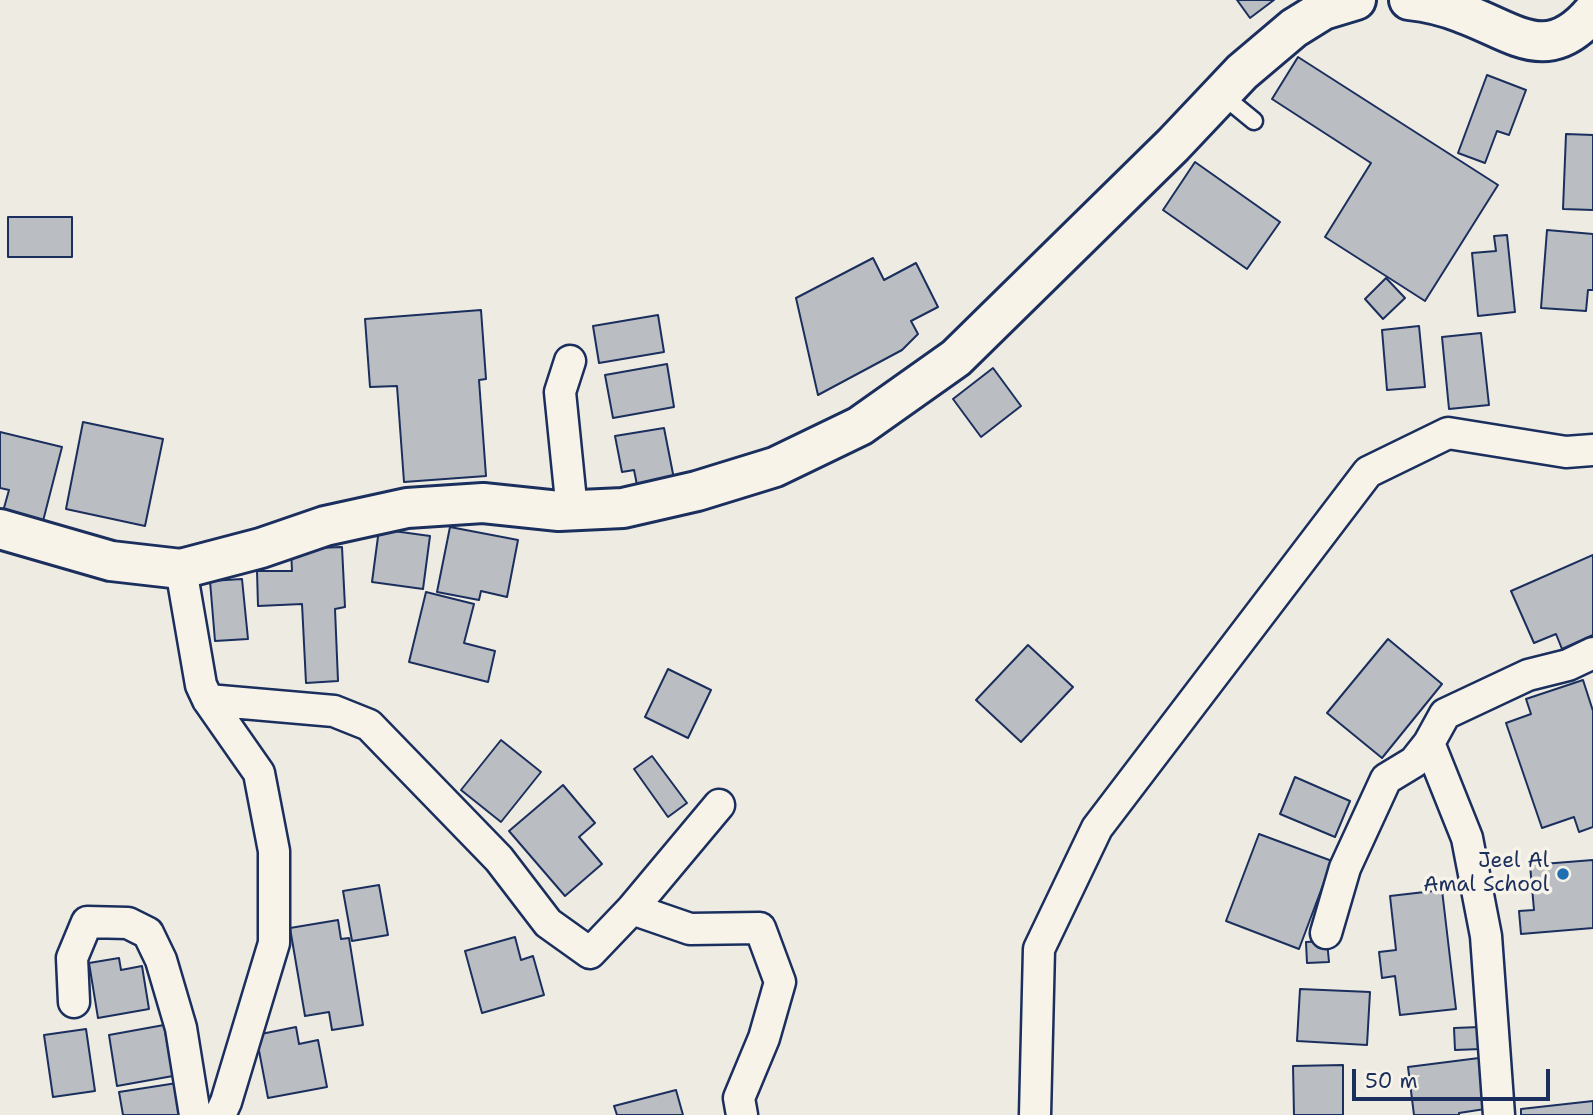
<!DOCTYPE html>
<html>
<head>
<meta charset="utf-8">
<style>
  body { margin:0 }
  #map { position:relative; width:1593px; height:1115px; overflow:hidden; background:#eeebe2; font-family:"Shantell Sans",sans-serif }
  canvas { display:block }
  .scale { position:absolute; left:1352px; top:1069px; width:198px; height:32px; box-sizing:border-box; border:4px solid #1b2f5e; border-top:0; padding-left:9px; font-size:21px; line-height:24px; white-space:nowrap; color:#1b2f5e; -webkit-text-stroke:5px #f7f3e8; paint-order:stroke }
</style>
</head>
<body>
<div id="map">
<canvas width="1593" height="1115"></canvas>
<div class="scale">50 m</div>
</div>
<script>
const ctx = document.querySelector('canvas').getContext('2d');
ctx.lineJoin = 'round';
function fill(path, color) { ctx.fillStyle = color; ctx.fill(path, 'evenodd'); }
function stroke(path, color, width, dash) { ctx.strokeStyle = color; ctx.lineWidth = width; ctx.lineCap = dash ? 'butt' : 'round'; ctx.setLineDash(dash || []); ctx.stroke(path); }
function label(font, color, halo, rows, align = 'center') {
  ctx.font = font + ' "Shantell Sans",sans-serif'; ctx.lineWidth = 7; ctx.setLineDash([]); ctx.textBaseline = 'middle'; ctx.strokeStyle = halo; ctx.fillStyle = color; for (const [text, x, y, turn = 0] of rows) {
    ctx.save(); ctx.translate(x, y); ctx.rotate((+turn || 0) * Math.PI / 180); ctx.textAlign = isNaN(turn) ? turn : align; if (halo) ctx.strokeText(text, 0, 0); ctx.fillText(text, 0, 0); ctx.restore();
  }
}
const building = new Path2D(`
  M1237,0h37l-24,18z
  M1298,57l200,128 -73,116 -100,-64 46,-74 -99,-64z
  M1487,75l39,15 -17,45 -12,-4 -12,32 -27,-10z
  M1566,134l27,1v75l-30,-1z
  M1195,162l85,60 -33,47 -84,-59z
  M8,217h64v40h-64z
  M1547,230l46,4v56h-5l-2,21 -45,-3z
  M1507,235l8,77 -37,4 -6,-63 24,-2 -2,-15z
  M873,258l11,22 32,-17 22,44 -27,14 7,13 -16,16 -84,45 -22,-97z
  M1386,278l19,20 -22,21 -18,-20z
  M481,310l5,69 -7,1 7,96 -82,6 -7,-96 -27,1 -5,-68z
  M658,315l6,37 -65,11 -6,-37z
  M1419,326l6,61 -38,3 -5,-60z
  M1481,333l8,72 -40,4 -7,-72z
  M667,364l7,43 -61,11 -8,-43z
  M993,368l28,38 -40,31 -28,-38z
  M83,422l80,17 -18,87 -79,-17z
  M664,428l11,56 -37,6 -4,-20 -12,2 -7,-36z
  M0,432l62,15 -20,78 -40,-10 7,-25 -9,-2z
  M450,527l68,13 -11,57 -26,-6 -2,9 -42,-8z
  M379,529l51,7 -7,53 -51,-7z
  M342,547l3,60 -10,2 3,72 -32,2 -4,-79 -44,2 -1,-35h35l-1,-22z
  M1593,555v80l-31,14 -6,-15 -22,9 -23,-52z
  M242,579l6,60 -33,2 -5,-60z
  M426,592l48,12 -10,39 31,8 -7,31 -79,-20z
  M1388,639l54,45 -60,74 -55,-45z
  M1028,645l45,42 -52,55 -45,-42z
  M668,669l43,21 -23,48 -43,-21z
  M1583,680l10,31v116l-14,5 -5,-15 -32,11 -36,-105 25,-9 -5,-15z
  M501,740l40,32 -40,50 -40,-32z
  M652,756l35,47 -19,14 -34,-48z
  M1295,777l55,24 -15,36 -55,-23z
  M563,785l32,38 -16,14 23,27 -37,32 -56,-65z
  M1259,834l73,27 -33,88 -73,-28z
  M1593,860v68l-72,6 -2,-23 15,-1 -4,-45z
  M379,885l9,50 -36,6 -9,-50z
  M1442,890l14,119 -56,6 -5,-39 -13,2 -3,-26 17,-2 -6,-54z
  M338,920l3,19 8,-1 14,87 -31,5 -3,-18 -24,4 -15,-88z
  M515,937l6,23 12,-4 11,39 -62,18 -17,-62z
  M1327,941l2,21 -22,1 -1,-21z
  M119,958l2,12 21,-4 7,43 -51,9 -9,-55z
  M1300,989l70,3 -3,53 -70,-4z
  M164,1025l9,51 -56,10 -8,-51z
  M296,1027l3,17 19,-4 9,47 -59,11 -12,-63z
  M1480,1027l1,22 -26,1 -1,-22z
  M86,1029l9,62 -42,6 -9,-62z
  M1479,1058l6,51 -26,4v2h-45l-6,-48z
  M1343,1065v50h-49l-1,-49z
  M177,1083l5,32h-59l-4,-23z
  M676,1090l7,25h-66l-3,-9z
  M1593,1101v14h-72v-6z`);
fill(building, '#babdc2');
stroke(building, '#1b2f5e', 2);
const lane = new Path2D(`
  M1221,94l33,27`);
const street = new Path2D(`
  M570,361l-10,31 12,119
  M181,569l20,116 7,15 51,73 15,78v92l-48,159 -6,13
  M208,700l126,11 35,14 130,134 49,64 42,30 42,-44 87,-104
  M632,909l58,20 70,-1 20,54 -16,56 -25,60 3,17
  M1326,933l19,-65 41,-89 28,-17 15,-19
  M74,1002l-2,-44 15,-36 41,1 20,10 13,27 20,68 14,87
  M1035,1115l4,-166 58,-121 271,-356 80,-39 118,19 27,-2
  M1499,1115l-13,-179 -19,-98 -38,-95 16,-29 83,-39 40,-10 25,-12`);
const secondary = new Path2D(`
  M1409,0c18,2 36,6 53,13 51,18 85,54 131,-1
  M0,529l111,32 70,8 80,-21 64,-22 82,-18 76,-5 76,8 64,-3 74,-17 78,-24 85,-41 96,-68 217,-213 69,-73 52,-44 29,-18 33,-10`);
stroke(lane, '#1b2f5e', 21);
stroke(street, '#1b2f5e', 35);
stroke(secondary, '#1b2f5e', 44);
stroke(lane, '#f7f3e8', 16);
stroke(street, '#f7f3e8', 30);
stroke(secondary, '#f7f3e8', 38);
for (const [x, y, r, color] of [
  [1563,874,7,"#1f6fb2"]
]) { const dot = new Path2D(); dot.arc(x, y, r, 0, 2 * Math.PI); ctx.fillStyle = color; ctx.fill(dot); stroke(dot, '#f7f3e8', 2.5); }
label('21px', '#1b2f5e', '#f7f3e8', [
  ["Jeel Al",1549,862],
  ["Amal School",1549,886]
], 'right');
</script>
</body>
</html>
